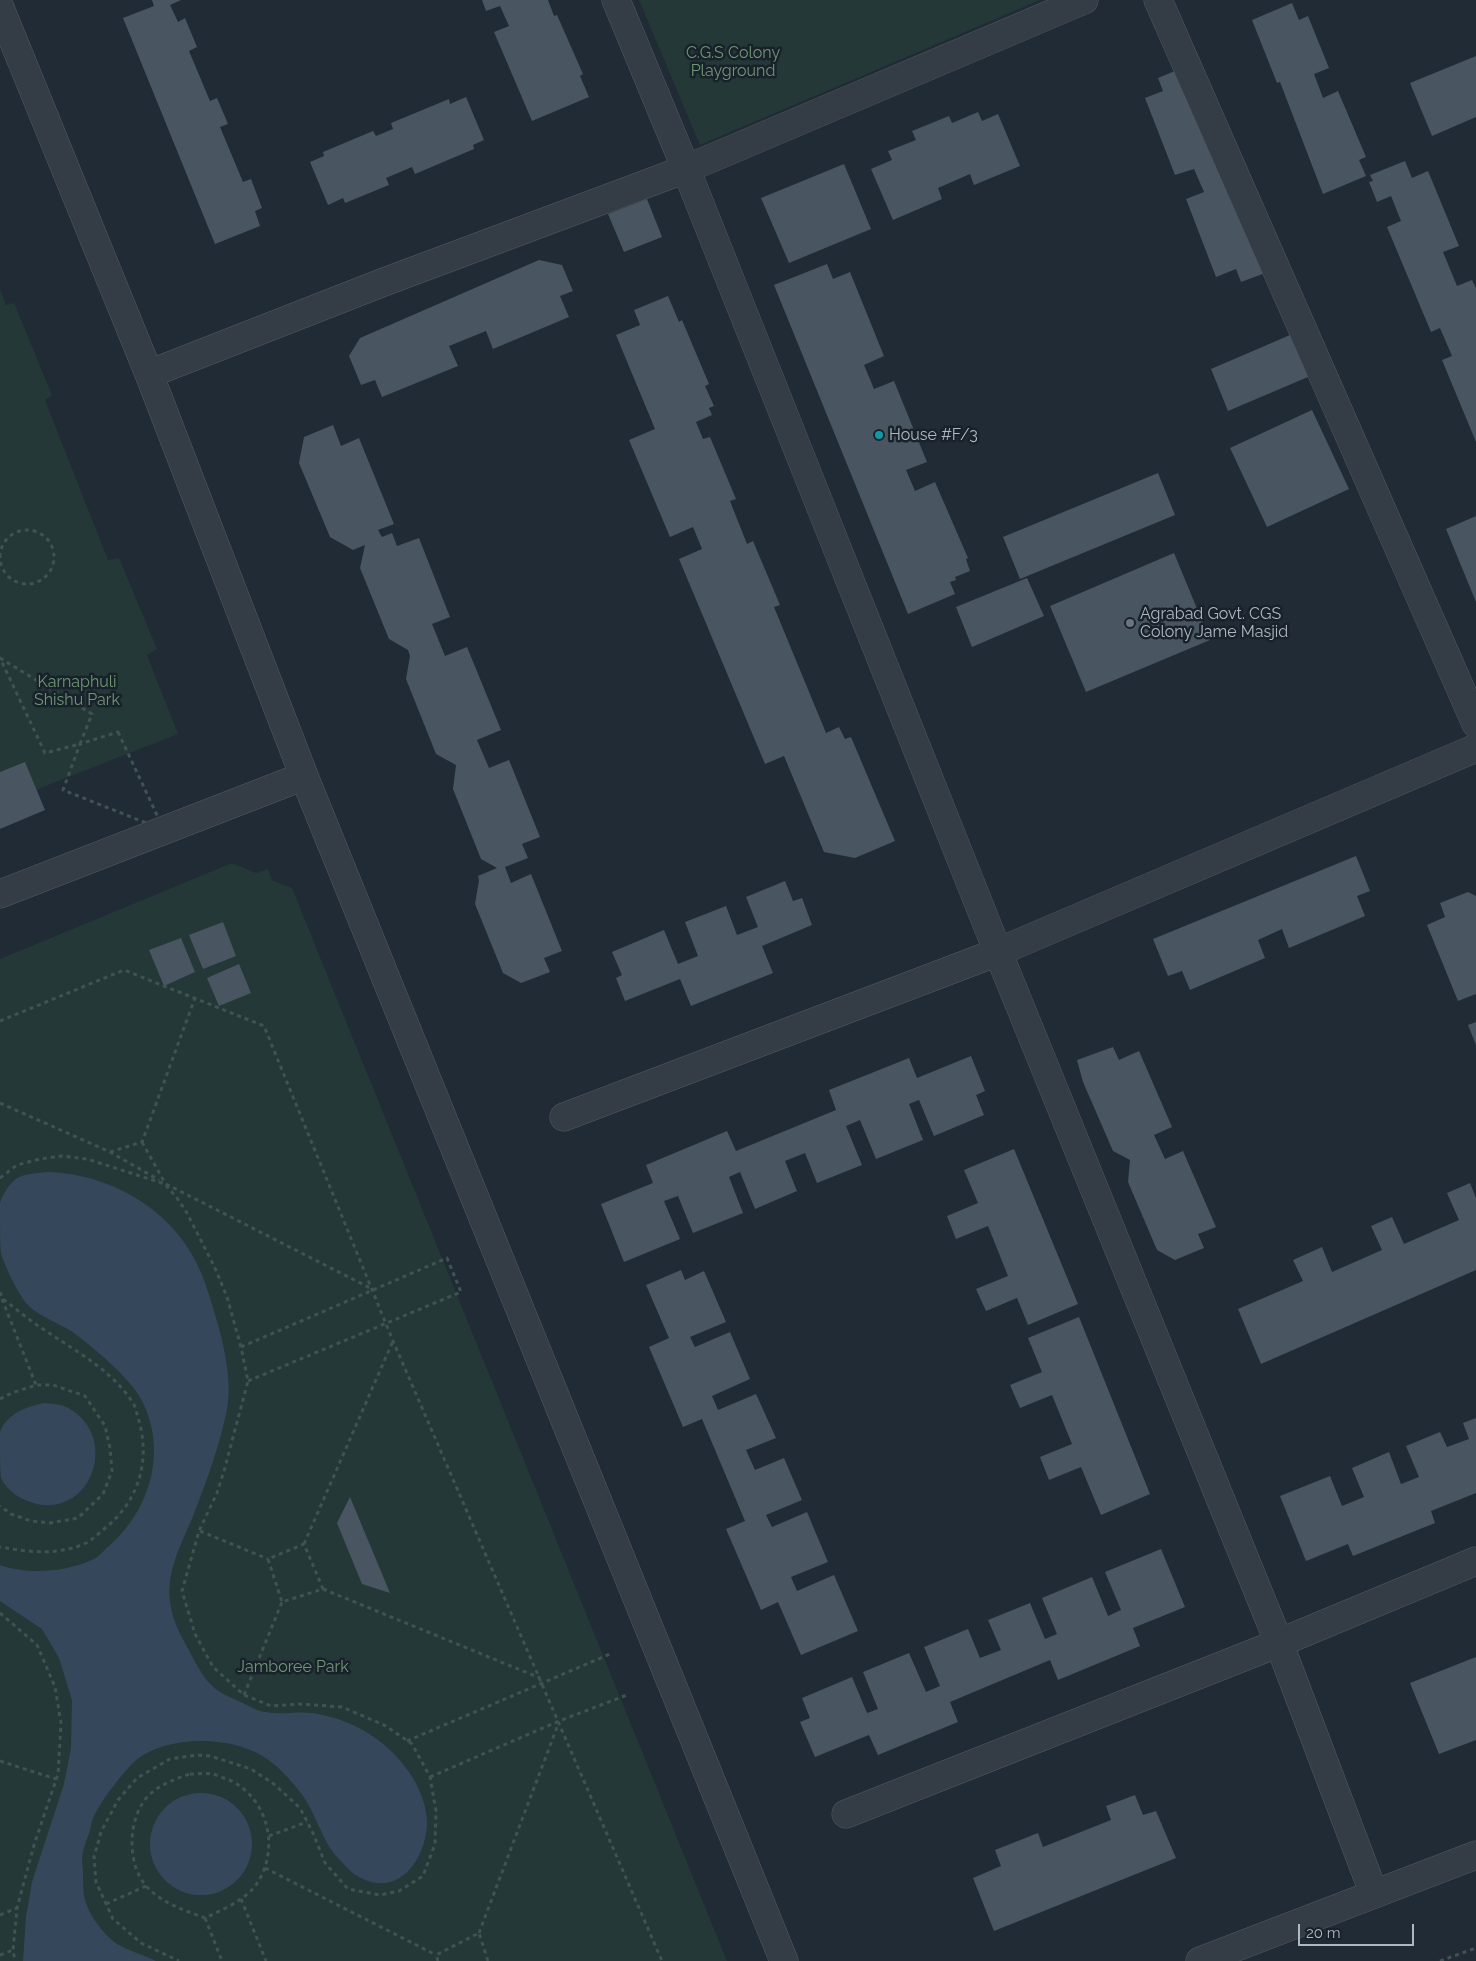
<!DOCTYPE html>
<html>
<head>
<meta charset="utf-8">
<style>
  body { margin:0 }
  #map { position:relative; width:1476px; height:1961px; overflow:hidden; background:#202b35; font-family:Raleway,sans-serif }
  canvas { display:block }
  .scale { position:absolute; left:1298px; top:1924px; width:116px; height:22px; box-sizing:border-box; border:2px solid #aeb8c3; border-top:0; padding-left:6px; font-size:15px; line-height:18px; white-space:nowrap; color:#aeb8c3; -webkit-text-stroke:4px #19222a; paint-order:stroke }
</style>
</head>
<body>
<div id="map">
<canvas width="1476" height="1961"></canvas>
<div class="scale">20 m</div>
</div>
<script>
const ctx = document.querySelector('canvas').getContext('2d');
ctx.lineJoin = 'round';
function fill(path, color) { ctx.fillStyle = color; ctx.fill(path, 'evenodd'); }
function stroke(path, color, width, dash) { ctx.strokeStyle = color; ctx.lineWidth = width; ctx.lineCap = dash ? 'butt' : 'round'; ctx.setLineDash(dash || []); ctx.stroke(path); }
function label(font, color, halo, rows, align = 'center') {
  ctx.font = font + ' Raleway,sans-serif'; ctx.lineWidth = 5; ctx.setLineDash([]); ctx.textBaseline = 'middle'; ctx.strokeStyle = halo; ctx.fillStyle = color; for (const [text, x, y, turn = 0] of rows) {
    ctx.save(); ctx.translate(x, y); ctx.rotate((+turn || 0) * Math.PI / 180); ctx.textAlign = isNaN(turn) ? turn : align; if (halo) ctx.strokeText(text, 0, 0); ctx.fillText(text, 0, 0); ctx.restore();
  }
}
fill(new Path2D(`
  M639,0h401l-340,145z
  M0,289l6,16 8,-2 38,92 -7,5 63,160 11,-2 38,91 -10,6 31,79 -178,70z
  M232,863l24,10 12,-4 4,11 20,8 435,1073h-727v-1002z`), '#233837');
fill(new Path2D(`
  M49,1172c60,2 120,36 147,90 10,19 15,40 21,59 8,29 16,64 9,93 -7,33 -19,66 -31,97 -13,33 -31,61 -24,97 4,20 13,32 22,50 16,29 20,32 50,45 7,4 15,8 22,9 15,3 32,-1 47,1 40,6 74,26 97,59 10,14 18,34 18,51 -1,38 -31,78 -71,52 -6,-3 -12,-11 -17,-16 -18,-18 -22,-46 -39,-67 -9,-12 -21,-25 -33,-33 -33,-24 -102,-25 -133,3 -11,10 -31,37 -38,50 -4,6 -5,15 -7,22 -3,7 -6,15 -7,23 0,0 1,15 1,15 0,8 0,16 1,24 3,16 17,35 29,45 10,8 31,14 43,20h-133l3,-44 6,-35 32,-98 7,-36 1,-48 -13,-42 -17,-29 -42,-28v-36c28,10 65,7 92,-5 7,-3 12,-10 18,-15 41,-36 58,-96 31,-146 -11,-21 -47,-51 -67,-66 -13,-9 -34,-16 -45,-27 -9,-8 -25,-41 -28,-53 -1,-8 -1,-41 -1,-49 1,-8 10,-21 16,-25 8,-6 24,-6 33,-7z
  M45,1403c6,1 14,1 19,3 58,26 29,114 -31,97 -13,-4 -26,-12 -32,-25 -1,-9 -1,-35 -1,-46 7,-19 28,-26 45,-29z
  M150 1844a51 51 0 1 1 102 0a51 51 0 1 1-102 0Z`), '#35485b');
fill(new Path2D(`
  M152,0h29l-11,5 8,17 7,-4 12,29 -8,4 21,50 7,-3 11,26 -8,3 23,55 8,-3 11,29 -7,3 5,15 -45,18 -92,-226 31,-12z
  M482,0h66l6,16 3,-1 26,59 -3,2 9,21 -57,24 -38,-89 15,-6 -9,-20 -14,5z
  M1292,3l7,17 9,-4 21,52 -15,6 9,24 15,-7 28,66 -7,3 7,16 -43,18 -43,-112 -3,1 -25,-63z
  M1476,56v61l-44,19 -22,-53z
  M1187,66l81,206 -27,10 -5,-13 -20,8 -30,-78 18,-7 -10,-23 -19,6 -30,-77 18,-7 -5,-13z
  M466,97l18,43 -11,5 1,4 -59,25 -3,-7 -26,11 3,7 -44,18 -2,-5 -15,7 -18,-43 14,-6 -1,-4 50,-21 3,5 17,-7 -2,-6 58,-24 1,5z
  M978,112l4,9 16,-7 22,52 -46,19 -4,-11 -32,14 4,11 -49,21 -22,-51 21,-9 -4,-9 28,-11 -4,-9 37,-15 3,7z
  M1405,161l7,17 16,-7 31,75 -16,6 14,34 15,-6 4,8v154l-34,-82 10,-4 -12,-28 -9,4 -44,-105 14,-6 -10,-25 -14,6 -8,-20 4,-1 -3,-6z
  M844,164l27,65 -82,34 -28,-65z
  M647,199l15,38 -38,15 -16,-38z
  M539,260l23,5 11,26 -13,5 9,21 -76,32 -7,-18 -37,15 9,20 -76,31 -7,-17 -14,5 -12,-29 11,-18z
  M827,264l6,15 17,-7 34,84 -20,9 10,24 20,-8 33,81 -21,8 9,21 20,-9 33,76 -2,1 4,12 -15,6 1,3 -6,2 5,12 -47,20 -134,-329z
  M668,296l11,26 3,-2 27,64 -4,2 9,20 -5,2 3,7 -16,7 7,17 7,-2 26,62 -6,2 17,43 6,-3 27,64 -6,2 52,126 13,-6 6,12 6,-2 44,104 -40,17 -31,-6 -40,-96 -19,8 -86,-205 23,-10 -9,-22 -23,10 -41,-97 26,-11 -39,-94 24,-10 -6,-15z
  M1304,329l18,42 -94,40 -17,-42z
  M1312,410l37,79 -82,38 -37,-79z
  M333,425l8,21 18,-8 35,86 -16,6 4,7 10,-4 5,13 22,-8 31,79 -18,7 13,32 22,-9 34,83 -24,10 12,28 20,-8 31,77 -18,7 6,14 -23,9 6,16 20,-9 31,77 -18,7 6,14 -29,11 -18,-10 -28,-69 4,-24 -1,-4 19,-8 -16,-9 -28,-70 3,-24 -20,-11 -30,-75 4,-23 -2,-6 -19,-11 -29,-71 5,-23 -12,5 -23,-13 -31,-74 5,-26z
  M1158,473l17,42 -155,64 -17,-42z
  M1476,516v86l-30,-73z
  M1174,553l36,87 -124,52 -36,-86z
  M1027,578l17,38 -72,31 -16,-40z
  M25,762l20,48 -45,19v-57z
  M1356,856l14,35 -13,5 8,20 -76,32 -7,-19 -24,11 7,18 -75,32 -8,-19 -14,5 -15,-37z
  M785,881l8,20 9,-3 10,27 -50,21 11,27 -82,33 -11,-27 -55,22 -9,-23 6,-3 -10,-23 52,-22 14,34 20,-8 -13,-34 41,-16 11,29 21,-8 -12,-30z
  M1468,892l8,4v98l-18,7 -31,-76 18,-8 -5,-14z
  M223,922l13,34 -33,13 -14,-34z
  M181,938l14,34 -31,14 -15,-36z
  M239,964l12,29 -32,13 -12,-28z
  M1476,1022v23l-8,-20z
  M1113,1047l6,13 20,-9 33,76 -18,8 11,24 18,-8 33,76 -18,7 6,14 -29,12 -18,-10 -29,-68 2,-22 -17,-9 -30,-69 -6,-22z
  M971,1056l14,35 -9,4 8,20 -50,21 -15,-36 -10,4 14,36 -47,19 -16,-39 -14,6 16,39 -45,18 -12,-30 -20,8 12,30 -42,18 -15,-37 -11,5 14,36 -50,20 -15,-37 -14,5 16,38 -56,23 -23,-58 52,-21 -7,-18 81,-34 9,20 100,-41 -7,-20 80,-32 8,20z
  M1014,1149l64,155 -50,21 -11,-27 -31,13 -10,-22 32,-13 -20,-50 -32,13 -9,-23 31,-13 -14,-33z
  M1470,1183l6,15v72l-215,94 -23,-55 65,-28 -10,-21 29,-13 10,25 50,-22 -11,-24 21,-9 12,27 55,-24 -12,-27z
  M681,1270l4,10 19,-9 22,51 -36,15 5,10 35,-15 20,47 -38,17 6,14 38,-16 20,44 -30,12 9,20 29,-12 18,42 -36,15 6,12 35,-15 21,50 -37,15 6,14 37,-16 24,56 -57,24 -23,-53 -17,8 -35,-81 19,-8 -43,-102 -19,8 -34,-80 20,-9 -23,-53z
  M1079,1317l71,177 -49,21 -20,-48 -32,13 -9,-23 32,-13 -20,-49 -32,13 -10,-23 32,-13 -14,-34z
  M1476,1418v75l-45,18 4,12 -82,33 -5,-12 -42,17 -26,-65 50,-20 12,30 22,-9 -12,-29 37,-16 12,32 18,-7 -13,-31 34,-14 7,15 22,-8 -6,-16z
  M350,1497l40,96 -28,-9 -25,-61z
  M1161,1549l24,58 -52,21 7,18 -82,34 -8,-20 -100,42 8,20 -80,33 -9,-20 -54,22 -15,-35 10,-4 -8,-20 50,-21 15,36 11,-4 -15,-37 46,-19 17,39 14,-6 -16,-39 44,-18 12,29 21,-8 -13,-30 42,-17 15,36 12,-5 -15,-36 50,-21 16,39 13,-6 -16,-38z
  M1476,1657v83l-37,14 -29,-71z
  M1135,1795l8,20 13,-4 20,47 -182,73 -21,-53 28,-12 -6,-16 43,-17 5,14 68,-27 -5,-14z`), '#495561');
const street = new Path2D(`
  M1084,0l-398,169 312,783 281,691 197,-82
  M1158,0l318,724
  M0,8l149,366 155,402 480,1185
  M149,374l235,-92 302,-113 -70,-169
  M0,894l304,-118
  M564,1117l434,-165 478,-204
  M846,1814l433,-171 95,251
  M1200,1961l276,-106`);
stroke(street, '#515b64', 29);
stroke(new Path2D(`
  M0 557a27 27 0 1 1 54 0a27 27 0 1 1-54 0Z
  M0,658l92,56 -12,30 -35,9z
  M118,732l46,98 -101,-40 17,-46z
  M0,1021l124,-51 140,56 129,315 269,620
  M0,1103l110,49 49,28
  M142,1142l23,41
  M110,1152l32,-10 53,-144
  M0,1178l17,-13 23,-6 22,-3 25,3 78,25 12,14 10,15 28,55 12,29 14,50 7,34 -24,90 -7,22 -18,38 -17,60 13,43 18,33 31,28 27,11 29,-2 42,3 42,18 28,19 18,33 6,34 -1,33 -12,32 -24,15 -19,4 -32,-6 -23,-26 -12,-30 -13,-25 -26,-24 -23,-15 -41,-13 -13,-1 -27,4 -33,19 -19,22 -17,32 -7,25 2,25 17,37 28,24 38,18
  M166,1184l206,105
  M0,1292l3,7c13,10 26,21 40,30 32,22 68,40 90,74 3,5 4,12 6,18 12,42 -2,82 -35,108 -6,5 -12,11 -18,14 -28,13 -57,9 -86,4
  M2,1299l34,86
  M241,1347l206,-89 14,34 -213,89
  M0,1399l12,-6 24,-8h17l32,11 20,30 5,22 2,23 -9,23 -25,24 -28,5 -19,-2 -20,-7 -11,-8
  M200,1531l68,28
  M304,1544l89,-203
  M323,1589l-19,-45 -36,15 14,43 41,-13 217,89
  M0,1613l37,32 18,42 6,36 -3,51 -24,71 -17,63 -4,42 2,11
  M244,1695l38,-93
  M407,1741l203,-87
  M0,1761l56,18
  M190,1774c7,0 15,-1 23,0 4,1 9,4 14,5 41,17 54,70 29,106 -12,16 -33,24 -51,33 -21,-8 -41,-14 -57,-30 -22,-22 -21,-71 1,-93 12,-11 26,-16 41,-21z
  M430,1777l129,-56 68,-26
  M269,1836l38,-14
  M265,1868l171,87
  M241,1899l25,62
  M106,1904l40,-18
  M0,1915l17,-7
  M205,1918l17,43
  M479,1933l80,-211
  M0,1955l13,-5
  M438,1961l-2,-6 43,-22 9,28
  M1440,1961l36,-13`), '#405353', 3, [4, 4]);
stroke(street, '#343d46', 28);
for (const [x, y, r, color] of [
  [879,435,5,"#0f9aa8"],
  [1130,623,5,"#6b7280"]
]) { const dot = new Path2D(); dot.arc(x, y, r, 0, 2 * Math.PI); ctx.fillStyle = color; ctx.fill(dot); stroke(dot, '#19222a', 2); }
label('16px', '#6f9674', '#19222a', [
  ["C.G.S Colony",733,53],
  ["Playground",733,71],
  ["Karnaphuli",77,682],
  ["Shishu Park",77,700],
  ["Jamboree Park",293,1667]
]);
label('16px', '#aeb8c3', '#19222a', [
  ["House #F/3",889,435],
  ["Agrabad Govt. CGS",1140,614],
  ["Colony Jame Masjid",1140,632]
], 'left');
</script>
</body>
</html>
